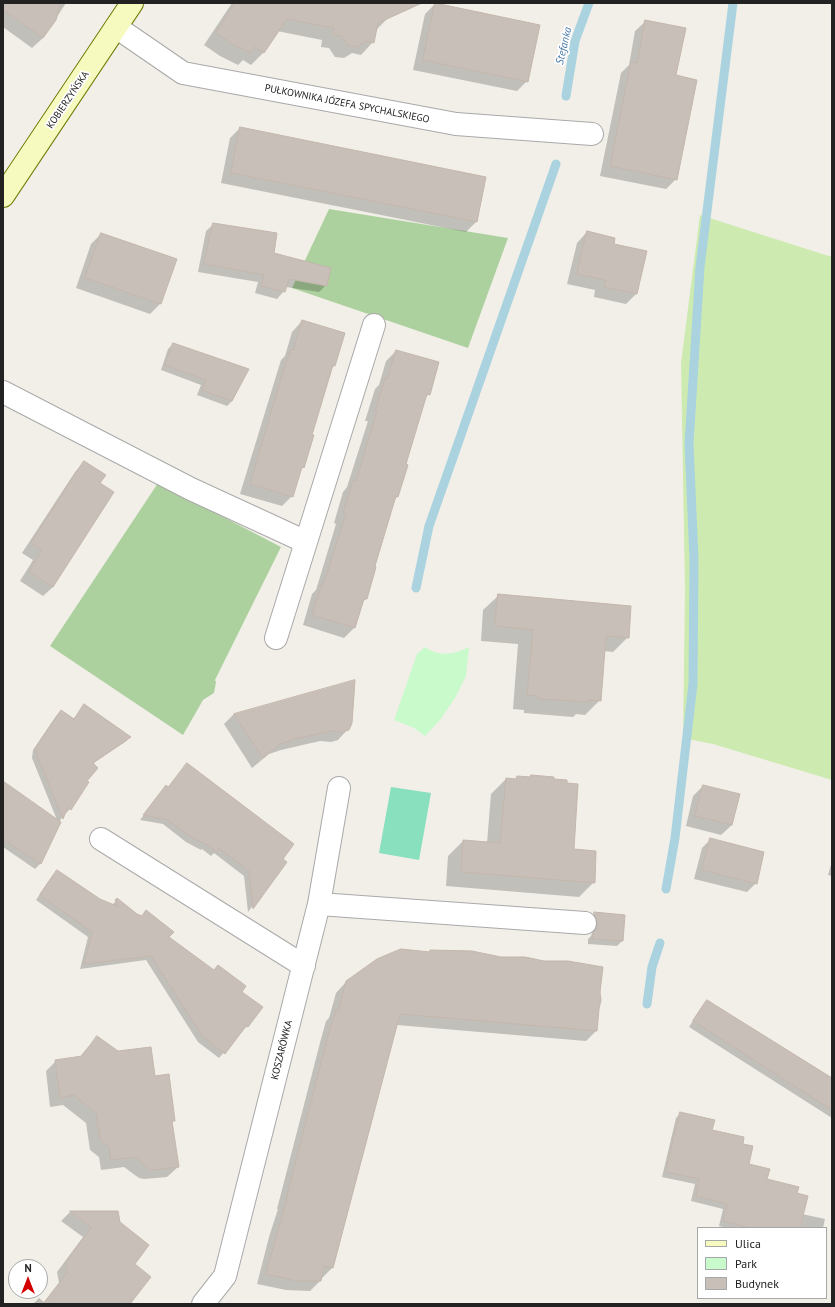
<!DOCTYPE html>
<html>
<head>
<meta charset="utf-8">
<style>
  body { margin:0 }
  #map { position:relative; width:835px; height:1307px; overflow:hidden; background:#f2efe9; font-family:"PT Sans",sans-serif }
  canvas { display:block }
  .frame { position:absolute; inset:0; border:4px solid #222; pointer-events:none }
  .legend { position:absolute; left:697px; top:1227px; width:130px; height:72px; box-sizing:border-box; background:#fff; border:1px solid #a7a7a7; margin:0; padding:5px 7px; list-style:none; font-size:12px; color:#222 }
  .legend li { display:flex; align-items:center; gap:8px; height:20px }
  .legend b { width:20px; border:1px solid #a7a7a7 }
  .north { position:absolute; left:8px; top:1259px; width:40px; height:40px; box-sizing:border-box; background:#fff; border:1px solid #a7a7a7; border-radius:50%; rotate:0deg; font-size:11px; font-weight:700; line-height:16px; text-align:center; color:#222 }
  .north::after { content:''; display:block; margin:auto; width:14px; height:18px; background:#d40000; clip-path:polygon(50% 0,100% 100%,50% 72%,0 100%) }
</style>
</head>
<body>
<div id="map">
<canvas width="835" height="1307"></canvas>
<div class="frame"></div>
<ul class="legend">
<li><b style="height:5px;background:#f7fabf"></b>Ulica</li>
<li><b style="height:11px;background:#c8facc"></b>Park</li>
<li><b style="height:11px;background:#c7bfb8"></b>Budynek</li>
</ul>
<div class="north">N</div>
</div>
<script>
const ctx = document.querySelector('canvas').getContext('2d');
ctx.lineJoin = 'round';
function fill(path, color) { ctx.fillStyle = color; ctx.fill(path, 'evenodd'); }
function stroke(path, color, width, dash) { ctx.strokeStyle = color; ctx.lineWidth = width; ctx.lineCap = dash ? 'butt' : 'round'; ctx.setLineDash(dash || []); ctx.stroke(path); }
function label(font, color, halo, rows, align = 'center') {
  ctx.font = font + ' "PT Sans",sans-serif'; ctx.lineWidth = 3.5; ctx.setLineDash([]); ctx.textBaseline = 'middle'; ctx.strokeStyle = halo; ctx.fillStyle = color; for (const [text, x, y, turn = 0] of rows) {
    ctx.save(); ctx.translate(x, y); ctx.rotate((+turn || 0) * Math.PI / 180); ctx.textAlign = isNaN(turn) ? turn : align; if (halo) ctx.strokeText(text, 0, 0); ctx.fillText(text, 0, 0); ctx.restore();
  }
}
fill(new Path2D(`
  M700,215l132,42v523l-119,-36 -30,-6 2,-148 -4,-227z`), '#cdebb0');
fill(new Path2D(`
  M329,209l179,29 -40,110 -176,-60z
  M158,483l123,64 -66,133 1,2 -2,11 -11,7 -20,35 -133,-89z`), '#add19e');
fill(new Path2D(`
  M425,647c14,10 29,8 44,0l-3,29 -11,22 -15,22 -15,16 -11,-8 -20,-8 23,-66z`), '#c8facc');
fill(new Path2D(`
  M391,787l40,6 -12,67 -40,-7z`), '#88e0be');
fill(new Path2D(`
  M10,3h56l-23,35 -11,10 -29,-21v-14z
  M232,3h149l7,15 -12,12 -3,12 -12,13 -9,-2 -8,5 -9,-1 -6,-9 -8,-1 1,-7 -45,-9 -14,22 -12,12 -8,-5 -5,5 -18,-9 -16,-11z
  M435,4l92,77 -10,10 -104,-21 12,-56z
  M646,21l29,55 1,103 -10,10 -66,-13 21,-103 8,-8 6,-34z
  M240,128l236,94 -10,10 -245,-49 9,-45z
  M214,224l59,29 53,32 -7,7 -33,-5 -2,4 -7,8 -22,-6 3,-11 -60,-10 8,-41z
  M587,232l26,12 33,8 -10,42 -10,10 -32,-7 1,-7 -28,-6 10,-41z
  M101,234l60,69 -11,11 -74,-26 15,-44z
  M302,321l33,44 -4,4 -20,66 -8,32 -3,4 -8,25 -10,10 -42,-12 41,-134 4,-4 7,-24z
  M173,344l59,57 -5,5 -30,-11 4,-10 -40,-15 7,-21z
  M396,351l33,43 -4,4 -21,67h3l-10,32 -4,4 -19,66 -8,32 -4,3 -7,25 -11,11 -41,-13 9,-31 4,-4 20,-66 -2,-1 9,-31 4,-5 21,-66h-3l10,-32 4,-4 7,-24z
  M84,462l15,22 -46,103 -10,9 -23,-15 13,-21 -11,-7 53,-81z
  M498,596l130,41 -15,15 -9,-1 -4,49 -15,15 -9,-1 -3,3 -49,-4v-3l-11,-1 5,-65 -37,-3 2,-31z
  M84,706l46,31 -5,5 -33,22 -6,17 1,1 -17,27 -5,5v-1l-6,9 1,1 -20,41 -5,5 -32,-22v-53l54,26 -25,-62 1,-8 23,-34 5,-5 12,8z
  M234,714l114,15 -10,11 -7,2 -11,-1 -39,9 -12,4 -17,14 -28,-44z
  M518,777l54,73 22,32 -15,15 -133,-11 2,-30 15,-15 24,2 4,-49 15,-15 9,1z
  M703,786l29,39 -11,10 -35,-9 7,-30z
  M161,792l125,70 -38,50 -4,-36 -30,-23 -3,3 -9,-7 -1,1 -15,-8 -23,-18 -23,-4z
  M710,840l46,43 -9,9 -53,-13 8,-31z
  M832,861v15l-4,-1z
  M57,871l42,29 13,5 5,-5 20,15 5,1 4,-4 22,25 93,70 -14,19 -28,32 -21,-16 -52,-82 -66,9 8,-32 -52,-37 16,-24z
  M594,914l30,1 -2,26 -5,5 -29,-2v-5l3,-3 2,-6 -3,-12z
  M430,951l168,58 -2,22 -10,10 -189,-16 -65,243 -10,10h-1l-1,3 -10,10 -24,-1 -29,-6 12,-47 9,-28h-1l44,-170 5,-18 3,-3 7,-25 10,-11 82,-29z
  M707,1001l125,79v38l-143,-91 13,-21z
  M97,1038l58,39 19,43 -2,3 6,44 -11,10 -23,2 -5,-1 -15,-11 -23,3 -2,-13 -9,-7 -4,-27 -23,-18 -13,2 -4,-36 10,-10 23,-3 8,-10z
  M681,1113l30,18 31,14 6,20 18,15 30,14 6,20 23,5 -2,9h-96l-8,-2 4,-17 -32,-8 4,-17 -33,-7 14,-59z
  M70,1212h47l2,10 15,42 -5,40h-96l6,-6 5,4 15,-19 -2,-11 26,-35 -22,-16z`), '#0003');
stroke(new Path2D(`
  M566,96l9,-55 14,-38
  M416,588l13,-62 127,-362
  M666,889l9,-51 18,-154 1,-125 -5,-115 11,-177 33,-264
  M647,1004l5,-37 8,-24`), '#aad3df', 9);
const building = new Path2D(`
  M3,3h58l-5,17 -13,18 -40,-28z
  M235,3h187l-44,20 -4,20 -9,-2 -8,6 -10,-2 -5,-9 -9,-1 1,-7 -47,-9 -23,34 -9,-6 -4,6 -19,-9 -16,-11z
  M435,3l105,22 -12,57 -105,-22z
  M645,20l41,8 -10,47 21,5 -20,100 -67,-14 21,-104 6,1z
  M240,127l246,50 -9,45 -246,-49z
  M213,223l64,10 -3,20 57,15 -4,18 -38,-7 -4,13 -24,-6 3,-11 -60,-11z
  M587,231l28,7 -1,6 33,7 -10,43 -33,-7 1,-7 -28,-6z
  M101,233l76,26 -16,45 -76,-26z
  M302,320l43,13 -10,33 -2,-1 -21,70h2l-10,33 -2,-1 -9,30 -43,-13 33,-113 8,-22 2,1z
  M173,343l76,26 -17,32 -30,-11 4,-10 -41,-15z
  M396,350l43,12 -9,33 -3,-1 -21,70 2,1 -10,32 -2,-1 -21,70 1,1 -9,32h-3l-9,29 -43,-13 10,-32h2l22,-69 -3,-1 10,-33 3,1 21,-70h-2l10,-33 2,1z
  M84,461l22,14 -6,8 14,9 -61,95 -24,-15 13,-22 -11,-7z
  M498,594l133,12 -2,32 -23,-2 -5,65 -12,-1v2l-51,-3 1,-3 -12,-1 6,-65 -38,-4z
  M355,680l-3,43 -3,7 -8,2 -10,-1 -41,9 1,1 -11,3 -17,14 -29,-44z
  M84,704l47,33 -38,26 5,5 -11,13 2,1 -18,28 -3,-3 -5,12 -27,-66v-5l2,-4 23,-34 13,9z
  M187,763l107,81 -11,15 4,3 -34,47 -4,-38 -30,-23 -2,4 -10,-8v1l-16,-8 -23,-17 -25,-5 23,-30 2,2z
  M531,775l23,2v2l13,1v3l11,1 -4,65 22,2 -1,32 -134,-11 2,-32 37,3 6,-65 10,1 1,-3 13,1z
  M3,781l58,41 -20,42 -38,-25z
  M703,785l37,9 -8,31 -37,-9z
  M710,838l54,14 -7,32 -55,-14z
  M57,870l43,29 19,8 -4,-7 2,-2 20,16 5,2 4,-6 28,22 -5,5 45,33 4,-5 28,21 -4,6 21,15 -15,20 -2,-1 -21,28 -22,-17 -52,-81 -67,8 8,-32 -52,-37z
  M594,912l31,3 -2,26 -31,-2 1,-6 3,-3 1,-6z
  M401,949l29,3v-2l42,1 29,6h24l19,4h24l35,6 -3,25 1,8 -2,9 -2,22 -197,-17 -67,254 -9,-2 -3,15h-24l-31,-7 13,-48 8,-27h-1l44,-171 6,-18 2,1 8,-30 31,-22z
  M707,1000l125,78v32l-139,-89z
  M97,1036l21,15 33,-4 4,29 14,-2 6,47h-3l7,46 -25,3 -5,-1 -14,-12 -24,3 -2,-13 -9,-7 -4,-27 -22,-18 -14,3 -5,-38 27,-4z
  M680,1112l35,8 -3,10 32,7 -1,7 10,2 -4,18 21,5 -3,10 32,8 -2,6 11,3 -8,32h-49l-28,-7 4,-17 -31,-8 3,-17 -33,-7z
  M70,1211h48l2,11 29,23 -14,19 16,13 -21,27h-87l24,-31 -1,-11 25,-34z`);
fill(building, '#c7bfb8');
stroke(building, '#c4b6ab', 1);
const street = new Path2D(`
  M116,27l67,46 273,51 136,10
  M3,392l188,97 115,53
  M276,638l98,-313
  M101,839l203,127
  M319,904l266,19
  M203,1304l22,-28 94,-372 20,-116`);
const secondary = new Path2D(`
  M3,196l129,-193`);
stroke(street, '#a9a9a9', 24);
stroke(secondary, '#707d05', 24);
stroke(street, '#fff', 22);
stroke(secondary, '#f7fabf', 22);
label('10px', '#222', '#fff', [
  ["KOBIERZYŃSKA",68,100,-56],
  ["PUŁKOWNIKA JÓZEFA SPYCHALSKIEGO",347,104,11],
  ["KOSZARÓWKA",282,1050,-76]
]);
label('italic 11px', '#4a7aab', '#fff', [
  ["Stefanka",564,46,-77]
]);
</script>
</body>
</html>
